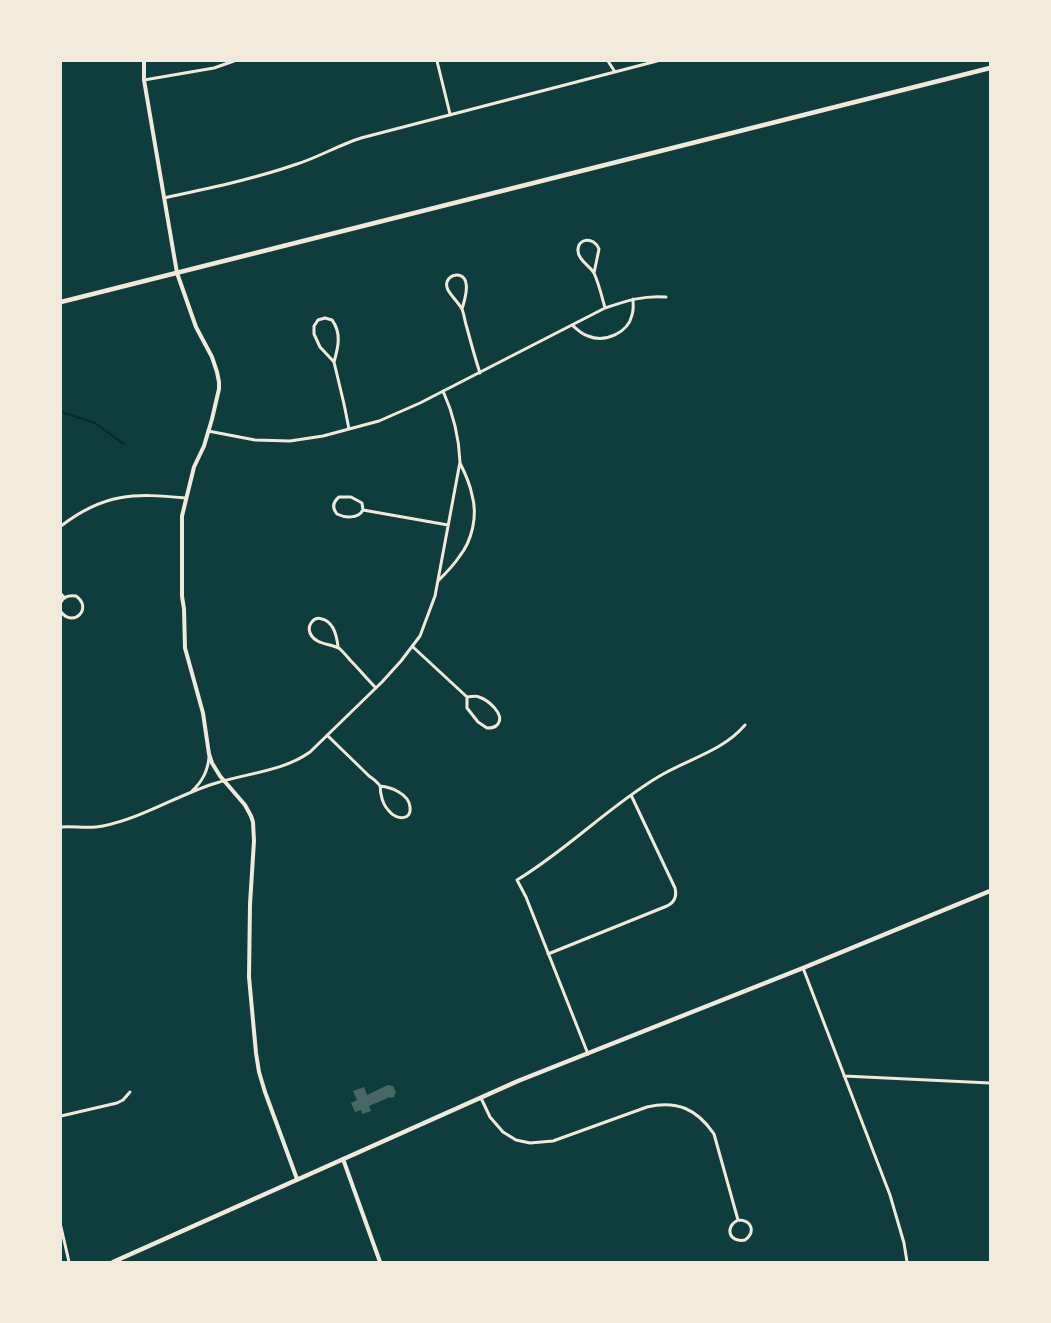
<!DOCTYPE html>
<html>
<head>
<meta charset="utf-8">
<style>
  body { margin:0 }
  #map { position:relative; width:1051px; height:1323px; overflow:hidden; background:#0f3d3e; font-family:Ubuntu,sans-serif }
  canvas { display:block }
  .frame { position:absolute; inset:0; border:62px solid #f1e9da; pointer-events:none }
</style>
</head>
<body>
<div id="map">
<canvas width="1051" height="1323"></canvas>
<div class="frame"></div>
</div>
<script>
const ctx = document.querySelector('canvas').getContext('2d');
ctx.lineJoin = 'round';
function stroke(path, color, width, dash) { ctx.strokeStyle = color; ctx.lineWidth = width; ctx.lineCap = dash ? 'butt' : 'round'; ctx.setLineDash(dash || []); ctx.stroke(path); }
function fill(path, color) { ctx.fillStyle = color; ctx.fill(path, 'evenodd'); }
stroke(new Path2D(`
  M61,412l34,11 29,21`), '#0a2a2b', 2);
fill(new Path2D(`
  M388,1085l5,1 3,6 -2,5 -3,1 -1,-1 -21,9 2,5 -9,3 -1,-4 -6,2 -4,-9 6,-3 -4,-9 11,-4 3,8z`), '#486865');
stroke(new Path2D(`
  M437,61l13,53
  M608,61l7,11
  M144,80l70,-12 20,-7
  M164,198c45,-10 90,-19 133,-34 22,-7 42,-19 64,-26l296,-77
  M594,273l5,-24c-5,-13 -22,-11 -21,2 0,9 12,15 16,22 5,11 8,24 11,35
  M462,309c2,-7 6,-18 4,-26 -3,-15 -25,-7 -18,7 4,7 10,12 14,19 2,5 3,13 5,19 4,15 8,30 13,45
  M572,325c5,4 9,9 16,11 17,7 40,-3 44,-21 2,-6 1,-11 1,-16
  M334,362c4,-14 8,-29 -2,-42l-7,-2 -7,2 -4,6v8l6,13 14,15 10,42 5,25
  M208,431l47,9 35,1 33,-5 56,-15 41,-18 185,-95c21,-7 39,-13 61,-11
  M363,510c-5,9 -18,8 -26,4 -5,-6 -4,-12 2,-17h12l11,6 1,7 85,15
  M61,526c43,-33 73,-33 125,-28
  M439,580c7,-7 14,-14 20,-23 13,-16 19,-41 13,-62 -2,-11 -7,-22 -12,-32
  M61,594l4,4
  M61,602c3,-6 8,-7 15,-6 17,12 -2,32 -15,16
  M338,647c-1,-10 -4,-25 -16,-28 -8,-3 -15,6 -12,14 6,13 22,10 30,16 3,3 7,7 10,11 9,9 17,19 26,28
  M413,647l54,50c4,0 9,-2 12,0 9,3 26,17 19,27 -3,4 -7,4 -11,4l-9,-6 -11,-14v-11
  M327,735c14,14 28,27 42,41 3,2 9,7 11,10 1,3 0,6 1,8 1,6 4,13 8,17 7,9 23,10 21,-4 -1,-13 -19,-20 -30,-21
  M192,791c10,-9 16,-21 17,-34
  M61,827c14,-1 28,2 42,-1 39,-8 73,-30 110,-42 33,-11 69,-12 97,-32l72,-70 19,-21 19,-25 15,-40 25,-134c-1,-24 -7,-49 -17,-71
  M548,954l119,-48c8,-4 10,-10 8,-18l-44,-93
  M803,968l87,227 14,48 3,19
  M588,1054l-62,-157 -9,-17c50,-30 91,-73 141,-103 29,-18 64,-25 87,-52
  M844,1076l146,7
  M481,1098l9,19 13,15 13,8 14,3 23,-2 94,-34c30,-7 50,2 67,27l24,86c-14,7 -9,23 7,20 11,-8 7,-20 -7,-20
  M61,1116l56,-13 6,-3 7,-8
  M61,1227l8,35`), '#f1e9da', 3);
stroke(new Path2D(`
  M144,61v19l33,193 19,54 16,30 5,15 2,10v7l-7,30 -8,27 -10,21 -12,49v80l2,13 1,39 18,65 6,41 3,9 8,13 25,29 6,11 2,6 1,19 -4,63 -1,73 7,76 3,19 6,20 32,87
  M343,1159l37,103`), '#f1e9da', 4);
stroke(new Path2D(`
  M61,302l929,-234
  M113,1262l405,-181 285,-113 187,-77`), '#f1e9da', 4.5);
</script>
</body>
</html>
